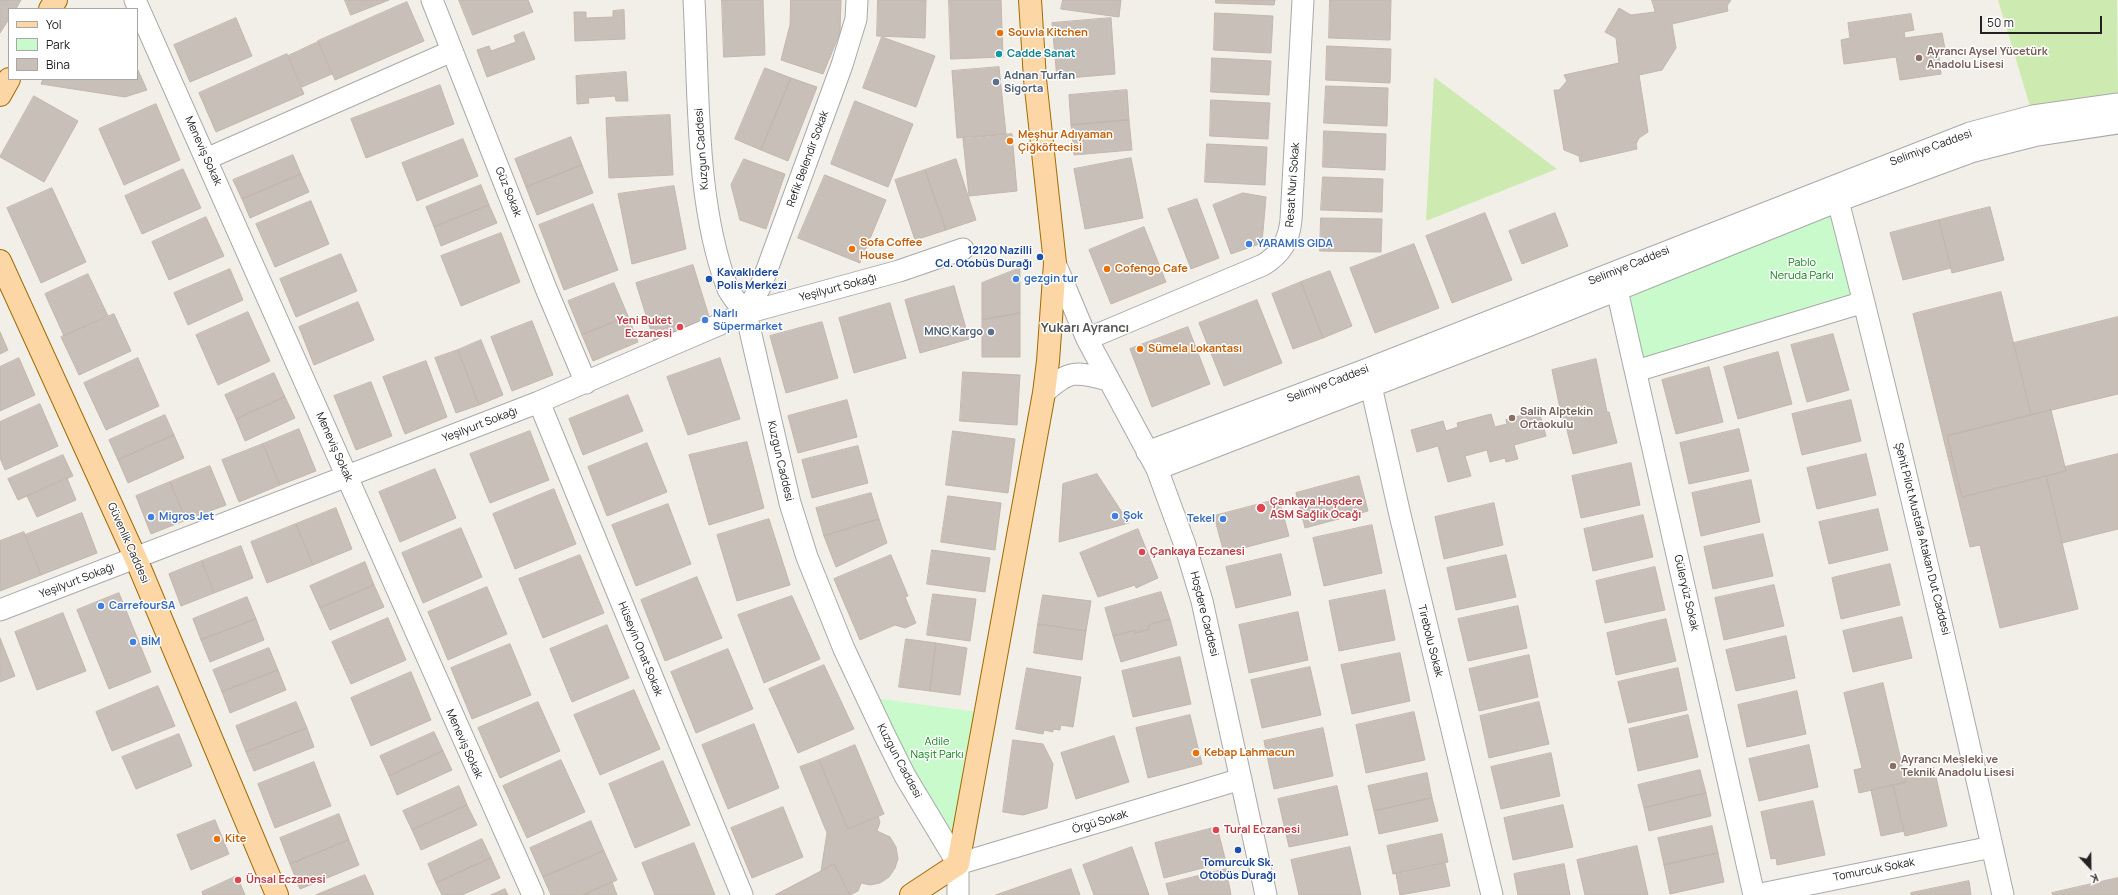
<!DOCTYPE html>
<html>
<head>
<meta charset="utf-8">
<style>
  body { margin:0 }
  #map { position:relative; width:2118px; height:895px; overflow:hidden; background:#f2efe9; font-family:Manrope,sans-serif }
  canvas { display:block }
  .legend { position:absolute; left:8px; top:8px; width:130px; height:72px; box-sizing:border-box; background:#fff; border:1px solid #a7a7a7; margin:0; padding:5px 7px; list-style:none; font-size:12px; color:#222 }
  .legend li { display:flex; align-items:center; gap:8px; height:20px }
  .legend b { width:20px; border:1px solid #a7a7a7 }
  .north { position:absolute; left:2070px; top:847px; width:40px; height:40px; -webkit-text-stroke:3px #fff; paint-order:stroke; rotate:158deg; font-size:11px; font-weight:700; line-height:16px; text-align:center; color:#222 }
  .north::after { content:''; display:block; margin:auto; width:14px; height:18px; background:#222; clip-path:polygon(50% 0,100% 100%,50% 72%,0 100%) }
  .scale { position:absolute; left:1980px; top:16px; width:122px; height:18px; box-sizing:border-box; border:2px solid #222; border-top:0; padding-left:5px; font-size:12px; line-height:14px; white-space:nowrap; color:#222; -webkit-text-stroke:3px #fff; paint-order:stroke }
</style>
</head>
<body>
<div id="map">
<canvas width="2118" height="895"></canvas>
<ul class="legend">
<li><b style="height:5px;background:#fcd6a4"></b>Yol</li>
<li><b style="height:11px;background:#c8facc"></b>Park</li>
<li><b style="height:11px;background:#c7bfb8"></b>Bina</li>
</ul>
<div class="north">K</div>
<div class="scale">50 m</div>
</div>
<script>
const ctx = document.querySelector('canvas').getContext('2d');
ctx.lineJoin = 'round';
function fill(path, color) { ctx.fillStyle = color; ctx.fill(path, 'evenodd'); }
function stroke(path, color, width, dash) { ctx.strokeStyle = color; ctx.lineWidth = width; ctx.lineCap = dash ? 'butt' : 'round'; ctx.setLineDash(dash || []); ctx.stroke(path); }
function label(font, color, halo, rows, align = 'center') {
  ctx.font = font + ' Manrope,sans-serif'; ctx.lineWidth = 3; ctx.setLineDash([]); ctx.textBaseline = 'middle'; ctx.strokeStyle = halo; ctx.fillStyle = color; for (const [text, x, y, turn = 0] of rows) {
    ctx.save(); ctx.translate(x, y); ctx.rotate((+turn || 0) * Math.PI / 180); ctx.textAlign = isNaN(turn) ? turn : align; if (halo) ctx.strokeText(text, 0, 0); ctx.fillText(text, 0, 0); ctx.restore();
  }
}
fill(new Path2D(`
  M1998,0h119l1,104 -85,12z
  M1434,77l123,92 -131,52z`), '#cdebb0');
fill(new Path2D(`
  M1838,201l26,101 -228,69 -19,-81z
  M866,697l119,16 -27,151z`), '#c8facc');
const building = new Path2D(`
  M0,0h21l-5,9h-7v10l-9,14z
  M345,0h44l-38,15z
  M459,0h69l5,12 -60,23z
  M722,0h41l2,55 -41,2z
  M791,0h50l-1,33 -17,41 -42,-14 9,-35z
  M878,0h48l-1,38 -48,-2z
  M949,0h52l2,57 -52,2z
  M1063,0h58l-2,17 -58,-8z
  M1216,0h59l-1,5 -58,-2z
  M1330,0h61l-1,40 -61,-2z
  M1652,0h79l-4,6 1,5 -56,13 4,24 -14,22 -23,5 9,57 -9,6 -3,6 1,5 -57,13 -1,-6 -15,-6 -10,-60h5l8,-9 -3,-6 55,-12 -3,-25 -11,-6 14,-24 12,7 24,-3z
  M407,2l17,39 -89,39 -17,-39z
  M624,10l1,29 -50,2 -1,-29h12v6l27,-1v-6z
  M1215,13l58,3 -2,37 -57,-3z
  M1911,14l3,16 -10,2 1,6 37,-5 3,16 -11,2 1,6h4l2,17 -41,6 -4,-23 -52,7 -3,-24 9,-2 -2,-15z
  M236,18l16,38 -62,26 -16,-37z
  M1111,18l4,56 -58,5 -5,-56z
  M524,32l11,27 -48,18 -10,-27 12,-4 2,5 25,-9 -2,-6z
  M882,37l53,19 -19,51 -53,-19z
  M318,42l14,32 -30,13 -14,-31z
  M1327,46l64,3 -1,34 -64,-3z
  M287,54l17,40 -88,38 -17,-39z
  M1212,58l59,3 -2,34 -58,-3z
  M999,67l7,67 -49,4 -5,-67z
  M137,68l10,22 -22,7 -84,-13 2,-5h94z
  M765,68l26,10 -30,72 -26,-11z
  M626,72l2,29h-12l-1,-5 -27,2 1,5 -12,1 -1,-28z
  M791,78l26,9 -29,74 -27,-11z
  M440,85l14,39 -88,34 -15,-39z
  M1326,86l62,2 -1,38 -63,-3z
  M1127,90l2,30 -58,5 -2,-30z
  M34,96l44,25 -34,61 -44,-25z
  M1211,100l59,3 -2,36 -58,-3z
  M855,101l58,23 -25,63 -57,-23z
  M156,104l24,56 -56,25 -25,-56z
  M670,115l3,60 -64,3 -3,-60z
  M1129,120l3,30 -58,5 -3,-30z
  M1324,131l62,3 -1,36 -62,-3z
  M1012,134l5,57 -48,5 -6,-57z
  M571,137l11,28 -56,22 -11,-28z
  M463,139l15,37 -61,25 -15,-38z
  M1207,144l60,3 -2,38 -60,-3z
  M293,155l8,19 -59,25 -9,-19z
  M1131,158l12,60 -58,11 -11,-60z
  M744,159l41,15 -19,55 -26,-9 -9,-35z
  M956,159l20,61 -30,10 -21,-60z
  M582,165l11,28 -56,22 -11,-28z
  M183,169l18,39 -59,26 -17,-38z
  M925,170l21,60 -31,10 -20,-60z
  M301,174l8,18 -59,26 -8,-19z
  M825,175l61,25 -26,63 -62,-25z
  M1323,177l60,2 -1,33 -61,-2z
  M481,185l8,20 -55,22 -8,-20z
  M674,186l12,63 -54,15 -14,-70z
  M52,188l34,74 -45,21 -34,-75z
  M1243,193l23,4 -4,46 -31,11 -18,-49z
  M1197,199l22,59 -28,11 -23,-60z
  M311,201l18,43 -54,23 -19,-43z
  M593,204l25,66 -54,20 -25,-65z
  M489,205l8,18 -56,23 -7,-19z
  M1990,207l14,53 -52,13 -13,-53z
  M1485,213l27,67 -60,23 -26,-67z
  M1555,213l13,33 -46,18 -13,-33z
  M206,217l18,39 -55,24 -17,-38z
  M1321,218l61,1 -1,33 -61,-1z
  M1939,220l12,48 -48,12 -13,-47z
  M1144,227l22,55 -55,22 -22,-54z
  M501,233l19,49 -59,24 -20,-50z
  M1414,244l25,64 -64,25 -25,-65z
  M341,254l16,37 -61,26 -16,-38z
  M693,265l18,58 -57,18 -18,-58z
  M1020,268v45l-38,7v-37z
  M230,269l13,31 -55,25 -14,-32z
  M1330,271l22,55 -29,12 -22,-56z
  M88,274l20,42 -44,20 -19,-42z
  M1301,282l22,56 -30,11 -21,-55z
  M614,283l14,33 -46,19 -14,-34z
  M954,286l15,53 -49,14 -15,-53z
  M2001,292l30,123 -84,21 15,61 84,-21 32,133 -78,19 -20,-83 -10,2 -57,-233z
  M1257,300l25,63 -58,23 -25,-63z
  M358,302l16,38 -60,25 -15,-38z
  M890,303l16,55 -52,15 -15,-55z
  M248,312l22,49 -52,24 -22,-50z
  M1020,313v44h-38v-37z
  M114,314l17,37 -52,24 -18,-38z
  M628,316l10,26 -45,19 -11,-26z
  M2118,317v77l-87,21 -17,-72z
  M532,321l21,54 -41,16 -21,-54z
  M822,322l16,56 -52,15 -16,-57z
  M1188,327l22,57 -58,23 -22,-58z
  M0,332l8,18 -8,4z
  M1833,334l16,56 -42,12 -16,-57z
  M481,340l22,55 -24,10 -21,-55z
  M458,350l21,55 -23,8 -21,-55z
  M1778,352l14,52 -54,15 -14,-52z
  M19,358l16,37 -35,16v-44z
  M138,358l21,48 -53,24 -22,-47z
  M720,358l20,61 -52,16 -21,-58z
  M1596,359l11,53h2l8,31 -44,11 -8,-32 -2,1 -11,-53z
  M426,361l21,56 -42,17 -22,-57z
  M1709,367l14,55 -47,12 -14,-54z
  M963,372l57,3 -3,50 -57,-4z
  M274,373l11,24 -49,22 -11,-24z
  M371,382l21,54 -36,14 -22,-54z
  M628,395l15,36 -60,24 -14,-36z
  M285,397l10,21 -50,23 -9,-22z
  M847,400l10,37 -59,16 -10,-37z
  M1851,400l10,41 -59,14 -10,-41z
  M40,404l18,42 -53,24 -5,-12v-36z
  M2051,410l15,61 -104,26 -15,-61z
  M1539,411l7,25 -32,9 4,14 -12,3 -1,-4 -15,4 -3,-12 -22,6 6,20 -23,6 -10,-36 -21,6 -6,-22 32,-9 3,10 12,-4 -1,-4 34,-9 4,13 12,-3 -1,-4z
  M165,415l9,20 -56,25 -9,-20z
  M299,429l17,42 -36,14 -17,-41z
  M1739,429l10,42 -60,13 -9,-41z
  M530,431l19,49 -59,23 -20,-49z
  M953,431l62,8 -7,54 -62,-8z
  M174,435l10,23 -56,25 -10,-23z
  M747,442l17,66 -55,17 -20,-70z
  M647,443l20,49 -60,24 -19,-49z
  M263,444l17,41 -41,17 -17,-42z
  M858,446l10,37 -56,15 -10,-38z
  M1866,454l10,41 -59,14 -10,-41z
  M2118,454v75l-56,14 -16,-67 20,-5 -1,-4z
  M63,455l10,21 -55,24 -10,-21z
  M1631,463l9,42 -59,13 -9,-42z
  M210,466l16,39 -40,15 -16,-38z
  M435,469l21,49 -56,24 -21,-50z
  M1097,474l32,49 -70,19 4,-58z
  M1359,476l9,35 -63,17 -9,-35z
  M67,478l9,22 -39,17 -10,-21z
  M1751,480l9,42 -59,14 -9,-43z
  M170,482l16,38 -35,14 -15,-38z
  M554,489l22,55 -61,25 -22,-55z
  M871,493l8,26 -55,17 -8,-28z
  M948,496l53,7 -6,47 -54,-8z
  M1279,499l10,37 -65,17 -10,-37z
  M1494,503l9,42 -59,14 -9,-42z
  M668,504l23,60 -55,22 -24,-61z
  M336,508l16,41 -39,16 -17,-41z
  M1878,509l10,41 -59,14 -10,-42z
  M82,513l15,40 -56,22 -16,-40z
  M1643,515l10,42 -60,14 -9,-42z
  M769,519l21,66 -53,16 -20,-66z
  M879,519l8,24 -51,24 -12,-31z
  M296,524l17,41 -46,18 -16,-41z
  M1372,525l10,48 -58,13 -11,-48z
  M461,528l21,49 -59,26 -21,-50z
  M1138,529l20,49 -22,10 -1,-3 -37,12 -18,-44z
  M24,532l17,43 -41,16v-50z
  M1763,534l10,42 -60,13 -9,-42z
  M241,546l12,32 -39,15 -12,-32z
  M932,550l58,8 -5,34 -58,-8z
  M1281,554l10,41 -55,13 -10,-41z
  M580,555l24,58 -61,25 -24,-59z
  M891,555l17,41 -3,1 11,26 -11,5 -10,-3 -35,15 -26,-61z
  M1506,555l10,42 -60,13 -9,-42z
  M202,561l12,32 -33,13 -12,-32z
  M365,562l9,23 -54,23 -10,-22z
  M1890,564l10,41 -59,14 -9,-41z
  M1655,567l10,43 -60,13 -9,-42z
  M697,577l25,61 -57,23 -24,-61z
  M374,585l10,22 -54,23 -10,-22z
  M1774,585l10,41 -60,14 -9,-42z
  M487,587l20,47 -59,26 -20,-48z
  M1385,590l10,50 -56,11 -10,-50z
  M1161,592l9,27 -21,6v4l-14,4v-3l-22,6 -8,-28z
  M119,593l32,79 -42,17 -32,-79z
  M933,594l43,5 -6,42 -43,-6z
  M1043,595l48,6 -5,30 -48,-7z
  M792,596l28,63 -56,24 -26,-68z
  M247,597l9,22 -55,21 -8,-21z
  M1518,606l9,42 -59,13 -10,-42z
  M1298,612l10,48 -59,13 -10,-48z
  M63,613l23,58 -49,19 -22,-58z
  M1902,617l10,41 -59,14 -10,-41z
  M388,618l18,42 -55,24 -19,-42z
  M256,619l8,21 -54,22 -9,-22z
  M1170,619l7,26 -56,17 -8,-26 22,-6v3l14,-4v-4z
  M1666,619l10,42 -60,14 -9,-42z
  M1038,624l48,7 -4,29 -48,-7z
  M607,625l22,53 -57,24 -22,-53z
  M1786,636l9,42 -59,13 -10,-41z
  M0,638l15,38 -15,6z
  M906,639l30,4 -6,48 -31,-4z
  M936,643l31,5 -7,47 -30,-4z
  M510,644l21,51 -59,24 -21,-51z
  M269,648l9,22 -56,22 -9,-22z
  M728,649l25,60 -57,24 -25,-61z
  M1400,653l10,48 -58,13 -11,-49z
  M1529,655l9,42 -59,14 -10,-42z
  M1180,657l11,47 -58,13 -11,-46z
  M824,665l30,64 -56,24 -29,-64z
  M1310,667l11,48 -59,13 -11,-48z
  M1027,668l54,9 -8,50 -12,-2 -1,5 -7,-1v3l-9,-2 -1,4 -27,-5z
  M1678,668l9,42 -59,13 -10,-41z
  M278,670l8,20 -56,23 -8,-21z
  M411,672l20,48 -60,26 -20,-48z
  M1883,683l23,99 -47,11 -5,-23 8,-2 -18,-75z
  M158,686l17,40 -63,25 -16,-39z
  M634,690l26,59 -60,26 -26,-60z
  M1797,691l9,43 -59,13 -9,-42z
  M296,702l11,26 -61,24 -10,-26z
  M538,702l22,49 -60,27 -22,-50z
  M1539,702l10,42 -60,14 -9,-42z
  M1414,712l11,48 -59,13 -10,-48z
  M1190,715l12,49 -54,14 -12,-50z
  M1688,715l10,42 -60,14 -9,-42z
  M754,724l25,64 -51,21 -26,-64z
  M307,728l7,19 -60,24 -8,-19z
  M1323,728l10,48 -59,13 -10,-48z
  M434,732l9,19 -54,25 -9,-20z
  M179,734l13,32 -56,23 -14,-32z
  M1114,736l15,46 -53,17 -15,-46z
  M1013,740l30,4 10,20 -6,44 -24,7 -20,-3z
  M855,745l29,69 -36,15 -29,-69z
  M1809,745l9,42 -59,14 -10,-42z
  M443,751l9,19 -55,25 -8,-19z
  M1551,753l9,43 -59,13 -10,-42z
  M561,760l24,52 -58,26 -24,-52z
  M819,760l29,69 30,-13 2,6 -3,9 13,6 6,10 2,12 -3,9 -6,9 -9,6 -10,2 -9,-2 -3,8 -8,4 -16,-31 -13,7 6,-38 -27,-66z
  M663,761l27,64 -55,23 -26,-64z
  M314,762l17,44 -56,22 -17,-44z
  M1934,768l13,58 -42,10 -12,-51 13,-3 -2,-7z
  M1700,770l6,23 -62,15 -6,-23z
  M1427,773l5,25 -58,13 -6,-25z
  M1893,785l11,46 -23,5 -10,-46z
  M459,786l8,19 -55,25 -9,-19z
  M1337,786l11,49 -59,12 -11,-48z
  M1706,793l5,23 -62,15 -5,-23z
  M1432,798l6,23 -59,13 -5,-23z
  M1813,801l12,54 -48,10 -1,-7 -5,1 -10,-47z
  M467,805l10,20 -56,25 -9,-20z
  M1563,805l10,42 -60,13 -9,-42z
  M783,807l20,50 -51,21 -21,-50z
  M339,814l10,26 -59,24 -10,-26z
  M215,820l14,34 -38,16 -14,-35z
  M591,821l13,30 -61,26 -13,-29z
  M1712,826l6,27 -54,12 -6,-27z
  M1217,827l9,35 -62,16 -9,-35z
  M1442,834l6,28 -55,12 -6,-28z
  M482,839l9,19 -55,25 -8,-19z
  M349,840l10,25 -59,24 -10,-25z
  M694,843l21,52h-60l-13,-32z
  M1637,846l11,49h-63l-8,-35z
  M1132,847l17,48h-55l-11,-30z
  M1350,847l11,48h-62l-8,-35z
  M604,851l13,29 -34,15h-32l-8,-18z
  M1718,853l6,29 -54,12 -6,-29z
  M491,858l9,20 -38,17h-20l-6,-12z
  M1445,863l5,23 -50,9 -4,-21z
  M834,864l16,31h-75l46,-24z
  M1564,864l6,31h-52l-4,-21z
  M1071,869l9,26h-84z
  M1226,869l5,26h-62l-3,-11z
  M365,875l9,20h-58z
  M237,876l8,19h-42l-1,-3z
  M2118,878v17h-65l-1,-2z
  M1969,881l2,14h-60v-2z
  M612,882l5,13h-34z
  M505,889l3,6h-17z`);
fill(building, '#c7bfb8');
stroke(building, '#c4b6ab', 1);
const minor = new Path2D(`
  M135,0l398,895
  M432,0l115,291 39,92
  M694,0c5,91 1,204 34,289 4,8 12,17 18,24l44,190 17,54 37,92 41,87 20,40 53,88v31
  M206,159l246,-108
  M1832,188l6,13c60,231 113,462 165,694
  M1055,263l32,76 70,130 28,76 17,56 64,294
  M1617,290l137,605
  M746,313l16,-30 80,-218 14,-46 1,-19
  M1087,339l176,-74c18,-11 26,-24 28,-45l12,-220
  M1636,371l228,-69
  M1371,386l29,129 92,380
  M1044,393c25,-23 31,-22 64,-13
  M539,402l203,493
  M1147,452l218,-82 605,-237 63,-17 85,-12
  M1157,469l373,-144 308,-124 136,-50 63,-16 81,-12
  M0,610l539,-208 207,-89 153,-42 64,-22
  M958,864l283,-85
  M1756,895l236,-48`);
const major = new Path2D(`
  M50,9l6,-9
  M0,95l9,-16
  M0,261l136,298 141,336
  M911,895l47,-31 86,-471 4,-32 7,-98 -20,-184 -5,-79`);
stroke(minor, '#a9a9a9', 23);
stroke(major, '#a06b00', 24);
stroke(minor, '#fff', 21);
stroke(major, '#fcd6a4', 22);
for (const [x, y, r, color] of [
  [1000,33,4,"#e8710a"],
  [999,54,4,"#0f9aa8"],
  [1919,58,4,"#8d6e63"],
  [996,82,4,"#5c6f8a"],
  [1010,141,4,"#e8710a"],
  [1249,244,4,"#3f7fe0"],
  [852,249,4,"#e8710a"],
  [1040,257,4,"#1a4fb4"],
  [1107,269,4,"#e8710a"],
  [709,279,4,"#1a4fb4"],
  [1016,279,4,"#3f7fe0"],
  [705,320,4,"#3f7fe0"],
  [680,327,4,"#e0444e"],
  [991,332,4,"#5c6f8a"],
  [1140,349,4,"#e8710a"],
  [1512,418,4,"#8d6e63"],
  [1261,508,5,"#e0444e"],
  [1115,516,4,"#3f7fe0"],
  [151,517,4,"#3f7fe0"],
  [1223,519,4,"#3f7fe0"],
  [1142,552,4,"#e0444e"],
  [101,606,4,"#3f7fe0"],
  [133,642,4,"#3f7fe0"],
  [1196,753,4,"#e8710a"],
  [1893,766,4,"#8d6e63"],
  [1216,830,4,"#e0444e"],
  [217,839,4,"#e8710a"],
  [1238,850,4,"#1a4fb4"],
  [238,880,4,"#e0444e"]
]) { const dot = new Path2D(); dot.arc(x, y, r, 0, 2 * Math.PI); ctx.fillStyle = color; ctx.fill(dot); stroke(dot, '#fff', 1.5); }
label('bold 11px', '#c56008', '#fff', [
  ["Souvla Kitchen",1008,33],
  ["Meşhur Adıyaman",1018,135],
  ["Çiğköftecisi",1018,148],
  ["Sofa Coffee",860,243],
  ["House",860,256],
  ["Cofengo Cafe",1115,269],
  ["Sümela Lokantası",1148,349],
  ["Kebap Lahmacun",1204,753],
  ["Kite",225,839]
], 'left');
label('bold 11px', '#785e54', '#fff', [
  ["Ayrancı Aysel Yücetürk",1927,52],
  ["Anadolu Lisesi",1927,65],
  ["Salih Alptekin",1520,412],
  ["Ortaokulu",1520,425],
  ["Ayrancı Mesleki ve",1901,760],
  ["Teknik Anadolu Lisesi",1901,773]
], 'left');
label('bold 11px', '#0d838f', '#fff', [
  ["Cadde Sanat",1007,54]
], 'left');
label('bold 11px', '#4e5e75', '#fff', [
  ["Adnan Turfan",1004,76],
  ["Sigorta",1004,89],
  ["MNG Kargo",983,332,"right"]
], 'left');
label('11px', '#222', '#fff', [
  ["Selimiye Caddesi",1931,148,-20],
  ["Kuzgun Caddesi",702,149,-94],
  ["Meneviş Sokak",203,151,66],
  ["Refik Belendir Sokak",808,159,-70],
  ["Resat Nuri Sokak",1293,185,-86],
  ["Güz Sokak",508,192,68],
  ["Selimiye Caddesi",1629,266,-22],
  ["Yeşilyurt Sokağı",838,288,-15],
  ["Selimiye Caddesi",1328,384,-21],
  ["Yeşilyurt Sokağı",480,425,-21],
  ["Meneviş Sokak",334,447,66],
  ["Kuzgun Caddesi",780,461,77],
  ["Şehit Pilot Mustafa Atakan Dut Caddesi",1922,539,76],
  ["Güvenlik Caddesi",128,543,66],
  ["Yeşilyurt Sokağı",77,581,-21],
  ["Güleryüz Sokak",1686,593,77],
  ["Hoşdere Caddesi",1204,614,76],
  ["Tirebolu Sokak",1430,641,76],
  ["Hüseyin Onat Sokak",640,649,68],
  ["Meneviş Sokak",464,744,66],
  ["Kuzgun Caddesi",899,761,62],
  ["Örgü Sokak",1100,822,-17],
  ["Tomurcuk Sokak",1874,870,-11]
]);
label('bold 11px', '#366cbe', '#fff', [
  ["YARAMIS GIDA",1257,244],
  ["gezgin tur",1024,279],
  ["Narlı",713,314],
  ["Süpermarket",713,327],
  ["Şok",1123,516],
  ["Migros Jet",159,517],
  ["Tekel",1215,519,"right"],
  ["CarrefourSA",109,606],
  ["BİM",141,642]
], 'left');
label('bold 11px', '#164399', '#fff', [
  ["12120 Nazilli",1032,251],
  ["Cd. Otobüs Durağı",1032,264],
  ["Kavaklıdere",717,273,"left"],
  ["Polis Merkezi",717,286,"left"],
  ["Tomurcuk Sk.",1238,863,"center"],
  ["Otobüs Durağı",1238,876,"center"]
], 'right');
label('11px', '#0c8416', '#fff', [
  ["Pablo",1802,263],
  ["Neruda Parkı",1802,276],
  ["Adile",937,742],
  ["Naşit Parkı",937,755]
]);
label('bold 11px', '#be3a42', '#fff', [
  ["Yeni Buket",672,321,"right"],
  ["Eczanesi",672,334,"right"],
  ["Çankaya Hoşdere",1270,502],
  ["ASM Sağlık Ocağı",1270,515],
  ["Çankaya Eczanesi",1150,552],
  ["Tural Eczanesi",1224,830],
  ["Ünsal Eczanesi",246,880]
], 'left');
label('bold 13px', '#555', '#fff', [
  ["Yukarı Ayrancı",1085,328]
]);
</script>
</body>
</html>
